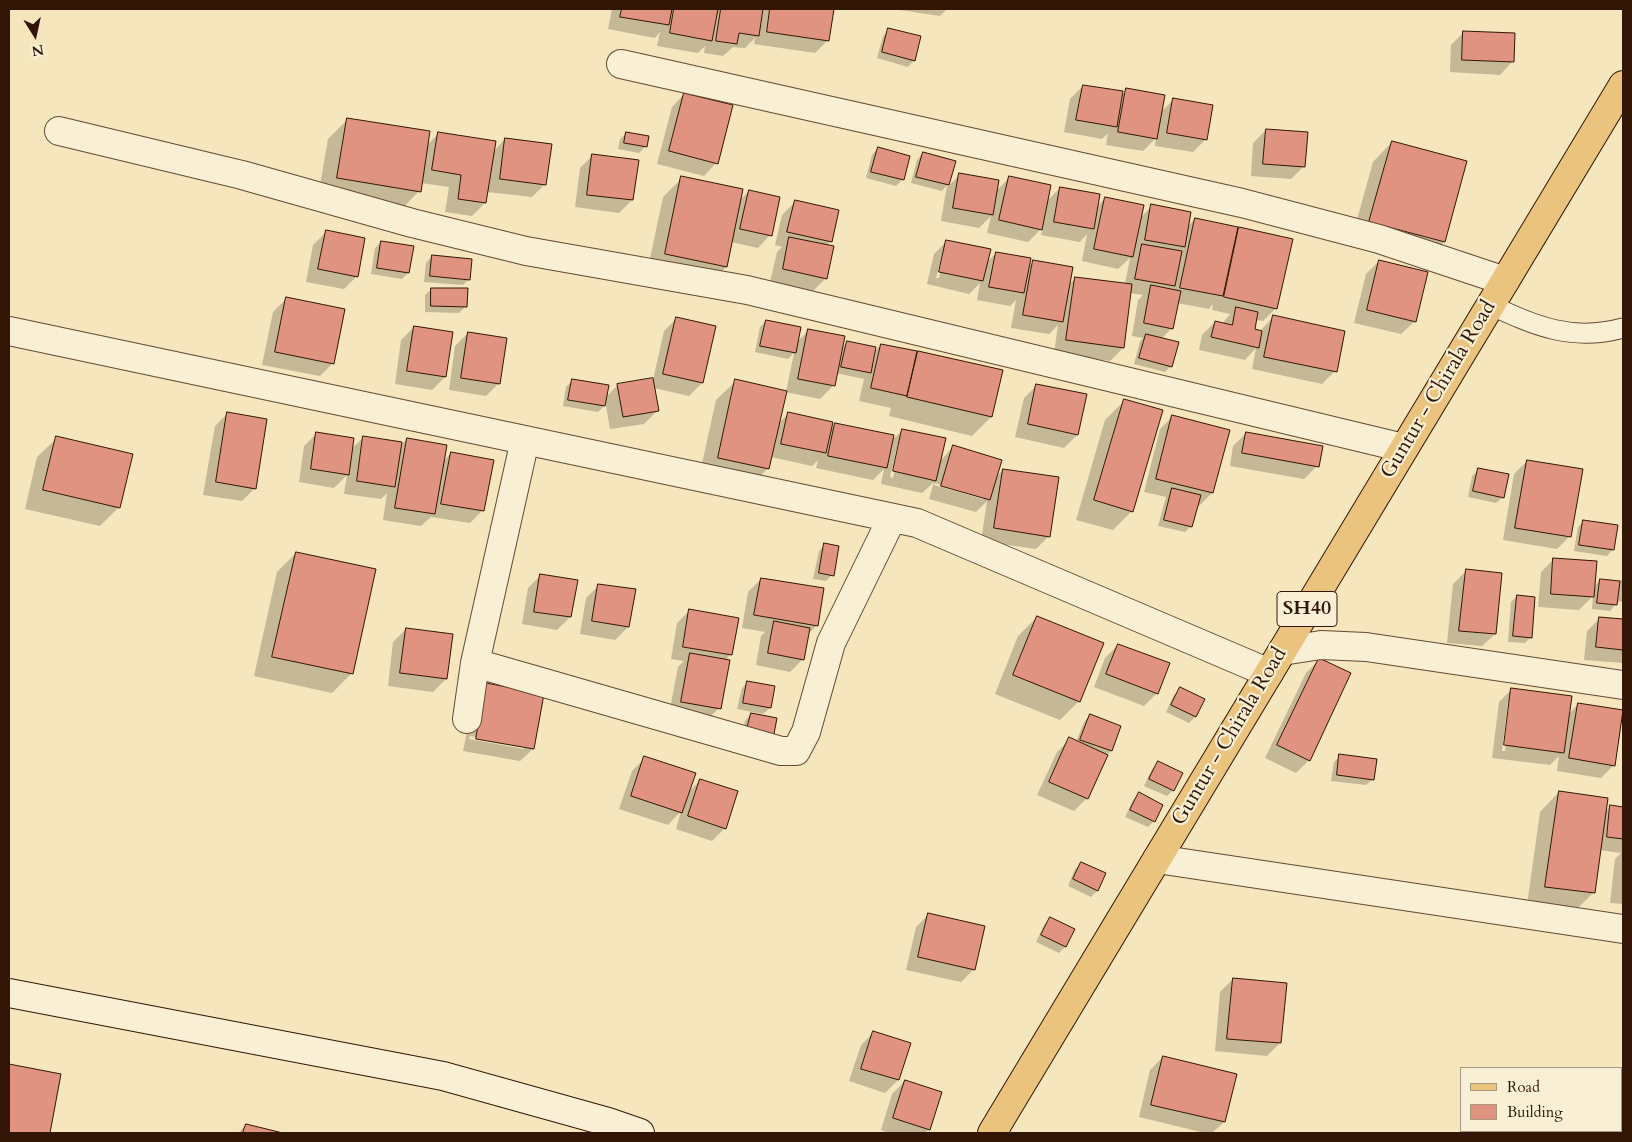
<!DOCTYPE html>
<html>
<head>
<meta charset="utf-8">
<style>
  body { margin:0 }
  #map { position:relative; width:1632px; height:1142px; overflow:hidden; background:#f5e6bd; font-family:Cardo,serif }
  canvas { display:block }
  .frame { position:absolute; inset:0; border:10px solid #331505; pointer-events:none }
  .legend { position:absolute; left:1460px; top:1067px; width:162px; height:65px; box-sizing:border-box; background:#f8efd4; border:1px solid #a99881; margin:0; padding:6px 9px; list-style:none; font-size:15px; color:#331505 }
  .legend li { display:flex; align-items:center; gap:10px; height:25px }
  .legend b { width:25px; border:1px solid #a99881 }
  .north { position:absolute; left:10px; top:10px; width:50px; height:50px; -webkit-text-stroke:4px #f8efd4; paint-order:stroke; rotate:170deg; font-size:14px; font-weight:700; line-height:20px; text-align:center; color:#331505 }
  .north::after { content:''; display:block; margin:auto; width:18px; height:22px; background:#331505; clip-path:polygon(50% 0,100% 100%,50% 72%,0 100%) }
</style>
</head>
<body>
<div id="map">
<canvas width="1632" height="1142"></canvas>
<div class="frame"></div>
<ul class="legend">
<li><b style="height:6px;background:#eac37e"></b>Road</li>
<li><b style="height:14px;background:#e09380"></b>Building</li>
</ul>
<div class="north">N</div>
</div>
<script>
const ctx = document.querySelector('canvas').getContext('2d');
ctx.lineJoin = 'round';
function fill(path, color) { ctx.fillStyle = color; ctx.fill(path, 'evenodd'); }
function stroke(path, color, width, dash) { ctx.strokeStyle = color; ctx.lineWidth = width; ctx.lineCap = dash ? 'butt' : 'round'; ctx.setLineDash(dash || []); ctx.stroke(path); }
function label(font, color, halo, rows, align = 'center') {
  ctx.font = font + ' Cardo,serif'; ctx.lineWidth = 4.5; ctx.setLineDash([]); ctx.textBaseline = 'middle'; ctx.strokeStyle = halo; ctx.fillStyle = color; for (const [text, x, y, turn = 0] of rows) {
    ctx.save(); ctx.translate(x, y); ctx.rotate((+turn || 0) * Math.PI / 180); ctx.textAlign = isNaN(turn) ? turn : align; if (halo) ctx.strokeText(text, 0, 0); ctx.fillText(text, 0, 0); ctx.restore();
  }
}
fill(new Path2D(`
  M612,9h221l-5,31 -13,13 -61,-9 1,-6 -10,10 -12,-1 -10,9 -19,-3 1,-7 -7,7 -41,-7 3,-14 -5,6 -47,-9z
  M893,9h54l-7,7z
  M889,30l25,30 -6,7 -31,-9 6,-22z
  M1464,32l48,30 -12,13 -50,-3 1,-27z
  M1083,86l38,9 6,-5 34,22 13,-13 32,40 -13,13 -38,-6 1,-8 -13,13 -37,-6 2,-12 -6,6 -38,-7 6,-33z
  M684,94l32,69 -12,13 -47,-12 15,-57z
  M348,119l79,26 11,-11 55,18 12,-13 40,45 -13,13 -45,-5 -2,11 -13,13 -27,-4 4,-25 -28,-4 -2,8 -19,20 -82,-14 10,-58z
  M1266,130l38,36 -13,13 -40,-3 2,-33z
  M626,133l20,13 -7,7 -21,-4 2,-10z
  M1392,142l52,100 -20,19 -73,-20 22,-79z
  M878,148l25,31 -7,7 -30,-8 6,-23z
  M923,153l31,8 -7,26 13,-12 36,16 13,-13 37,24 14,-14 37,19 8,-9 35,20 12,-12 35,21 8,-8 40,15 5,-5 36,79 -13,13 -7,-1 -3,10 7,1 13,-14 62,54 -13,13 -70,-15 4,-21 -11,12 -46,-10 3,-15 13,-13 7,2 8,-10 -18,-4 1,-6 -4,5 -32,-6 -5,25 -11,11 10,27 -6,6 -31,-8 6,-23 3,-3 -11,-2 6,-36 5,-5 -13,-2 -7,55 -13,13 -56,-8 4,-28 -9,9 -38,-6 5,-28 -6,6 -33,-6 3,-17 -11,11 -42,-10 7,-30 13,-13 39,22 10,-10 32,14 5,-5 35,23 8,-7 49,6 5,-26 -12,11 -36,-8 5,-27 -7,8 -39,-7 2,-8 -15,15 -41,-9 4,-17 -12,12 -38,-7 6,-36 -5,6 -31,-8 6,-23zM942,255h2l-5,23h-3z
  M593,155l39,45 -13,13 -44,-6 5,-39z
  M682,178l58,22 9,-9 21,44 -12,13 -27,-6 -5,25 -19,19 -60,-13 16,-76z
  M795,202l36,39 -5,5v32l-13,13 -43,-9 7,-30 5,-5 -7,-2 7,-30z
  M326,232l31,44 -13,13 -38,-7 7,-37z
  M381,242l27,31 -6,6 -31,-5 4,-26z
  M432,256l37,23 -6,6 -39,-3 2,-19z
  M1379,261l35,61 -13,12 -47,-11 12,-49z
  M432,289l34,17 -7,7 -34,-1v-17z
  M286,299l47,64 -13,13 -58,-11 11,-53z
  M677,318l25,65 -13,13 -35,-8 3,23 -13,13 -34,5 -5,-29 -1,6 -6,6 -35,-6 3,-19 7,-7 32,18 13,-13 35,-5 11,-49z
  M766,321l31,21 12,-12 32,19 6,-7 27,10 7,-7 34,11 4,-4 83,19 -11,46 -19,19 -83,-20 2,-8 -32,-7 5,-22 -28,-6 -3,13 -13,13 -35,-7 -7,32 11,-11 41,17 5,-6 56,17 12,-11 37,31 14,-15 42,31 7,-7 46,66 -13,13 -55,-8 6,-40 -11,11 -47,-13 5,-17 -12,11 -41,-9 3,-15 -11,11 -57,-12 2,-8 -6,6 -41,-9 -3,11 -19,20 -50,-11 17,-77 20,-19 50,11 8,-39 -6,6 -33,-7 5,-25zM898,443h2l-7,35 -3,-1zM935,483l48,14v2l-49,-14z
  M414,327l31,50 -13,13 -37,-6 6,-44z
  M468,333l31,50 -13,13 -37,-6 6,-44z
  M1037,385l40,50 -13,13 -49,-11 9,-39z
  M1124,401l8,110 -19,19 -37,-10 29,-100z
  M228,413l27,75 -13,13 -39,-6 12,-69z
  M1173,416l39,77 -13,13 -2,-1 -6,21 -6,6 -27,-6 8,-29 -22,-5 16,-63z
  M317,433l34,16 13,-12 36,9 7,-7 36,23 8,-9 32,57 -13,13 -39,-6 -10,9 -38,-6 4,-27 -6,6 -37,-5 3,-19 -13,13 -35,-6 5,-36z
  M1246,433l71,33 -13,13 -74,-13 3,-20z
  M57,438l62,69 -19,19 -75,-17 12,-52z
  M1527,461l43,75 -13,13 -54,-9 11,-66z
  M1479,470l24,27 -7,6 -28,-6 4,-21z
  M1584,521l29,28 -6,7 -33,-5 4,-24z
  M825,545l7,30 -6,6 -13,-2 6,-28z
  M296,553l56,120 -20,20 -78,-17 23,-104z
  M1554,559l39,29 7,-8 20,1 3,-3v24l-7,-1v3l-6,7 -18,-2 1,-13 -14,14 -41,-3 3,-35z
  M1466,571l29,63 -13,12 -35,-3 6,-59z
  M541,575l29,42 -13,13 -35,-6 6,-36z
  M761,579l56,46 -10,10 -4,24 -13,13 -34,-7 5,-29 4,-4 -23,-4 6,-36z
  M599,585l29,42 -13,13 -35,-6 6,-36z
  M1517,596l14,41 -6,6 -17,-1 3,-40z
  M690,610l41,44 -7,7 -5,47 -13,13 -37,-7 9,-47 6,-6 -13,-2 6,-36z
  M1037,617l42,84 -19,19 -65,-26 23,-58z
  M1600,618l23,2v43l-39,-3 3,-29z
  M406,629l46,6 -6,44 -13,13 -45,-6 5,-44z
  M1118,645l39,48 -13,13 -50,-19 11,-29z
  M1319,660l-10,100 -13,13 -31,-15 41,-85z
  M748,682l26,5 -4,21 -7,6 -26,-5 5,-21z
  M1180,689l23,11 -8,17 -6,6 -23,-11 8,-17z
  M1512,689l56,26 10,-11 36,61 -13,13 -44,-7 2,-15 -9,9 -58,-7 7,-56zM1508,702h3l-6,49h-3z
  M474,698l59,51 -13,12 -57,-10zM470,736l54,10v3l-55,-10z
  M751,714l22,20 -7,6 -24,-5 3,-14z
  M1090,715l30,12 -9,24 -5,4 -19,43 -13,13 -37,-16 20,-43 13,-13 6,3 8,-20z
  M1340,756l33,23 -7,6 -35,-4 3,-19z
  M645,758l42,36 13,-14 25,48 -13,13 -36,-12 5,-18 -13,14 -49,-16 13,-38z
  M1158,763l15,27 -6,6 -23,-10 8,-17z
  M1559,792l46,20 6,-6 12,2v96l-13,-1 5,-44 6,-6 -22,-3 -5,42 -20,20 -47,-7 13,-93z
  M1139,794l15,27 -6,6 -23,-10 8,-17z
  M1082,863l23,11 -8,17 -6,6 -23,-11 7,-17z
  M929,914l45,55 -13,13 -55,-12 10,-43z
  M1050,919l23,11 -8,17 -6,6 -23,-11 8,-17z
  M1233,979l53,5 -6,59 -13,13 -52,-5 5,-59z
  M874,1032l35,12 -11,36 -13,13 -36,-12 12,-36z
  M1163,1057l72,18 -11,47 -12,11h-7l-66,-16 11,-47z
  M9,1065l51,10 -11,58h-40z
  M905,1081l24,48 -4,4h-36l-8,-3 11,-36z
  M246,1125l32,8h-40z`), '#0003');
const building = new Path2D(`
  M622,9h50l-3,16 -49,-8z
  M674,9h44l-6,32 -42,-8z
  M721,9h42l-4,27 -20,-3 -2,11 -21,-3z
  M770,9h64l-5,32 -62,-9z
  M888,28l33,8 -6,25 -33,-9z
  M1463,31l52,2 -1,29 -52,-2z
  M1083,85l40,6 -6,36 -41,-7z
  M1126,88l39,7 -8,44 -39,-7z
  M684,93l49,12 -15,59 -49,-13z
  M1173,98l40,7 -6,35 -40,-7z
  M347,118l83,13 -9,61 -84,-14z
  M1266,129l42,3 -3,35 -42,-3z
  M438,132l58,9 -10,62 -28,-4 3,-24 -29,-5z
  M626,132l23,4 -2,11 -23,-4z
  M505,138l47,6 -6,41 -46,-6z
  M1392,141l75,20 -22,81 -76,-20z
  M878,147l32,9 -6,24 -33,-8z
  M923,152l33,9 -7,24 -33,-8z
  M592,154l47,6 -6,40 -46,-5z
  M959,173l40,7 -6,35 -40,-7z
  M681,176l62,13 -16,78 -62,-13z
  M1009,176l42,9 -9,45 -43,-10z
  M1060,187l40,7 -6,35 -40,-7z
  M749,190l31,7 -8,39 -32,-7z
  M1105,197l39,8 -11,52 -39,-8z
  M795,200l44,10 -7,32 -45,-10z
  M1151,204l40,8 -6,35 -40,-7z
  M1195,218l43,9 -15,69 -43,-8z
  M1239,227l54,12 -16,70 -53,-12z
  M326,230l39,8 -7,39 -40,-8z
  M789,237l45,9 -7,33 -44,-10z
  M946,240l45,9 -8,32 -44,-9z
  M381,241l33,5 -5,27 -32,-5z
  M1142,244l40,7 -7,35 -40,-7z
  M996,252l35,6 -7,35 -35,-6z
  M432,255l40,4 -2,21 -40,-4z
  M1033,260l40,7 -10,55 -40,-7z
  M1379,260l49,12 -12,50 -49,-12z
  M1075,277l57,7 -8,64 -58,-8z
  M1151,285l30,6 -8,38 -29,-6z
  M431,288h37l-1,19 -36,-1z
  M286,297l59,12 -11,55 -59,-12z
  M1236,307l22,5 -3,17 7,2 -3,17 -48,-11 4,-16 17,4z
  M1273,315l72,16 -8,41 -73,-15z
  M676,317l40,9 -13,57 -40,-9z
  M766,320l35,7 -5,26 -36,-7z
  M414,326l39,6 -7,45 -39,-6z
  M808,329l37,7 -10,50 -37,-7z
  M468,332l39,6 -7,46 -39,-6z
  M1146,334l33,8 -7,25 -33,-9z
  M847,341l29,6 -5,26 -30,-6z
  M881,344l36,7 -10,45 -36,-8z
  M918,351l85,19 -11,47 -85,-20z
  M653,378l6,33 -36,6 -6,-33z
  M572,379l37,6 -4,21 -37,-6z
  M735,379l52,12 -18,78 -51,-11z
  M1036,384l51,10 -9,41 -50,-11z
  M1124,399l39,11 -30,102 -39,-12z
  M227,412l40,7 -11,70 -40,-7z
  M788,412l45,10 -7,31 -45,-9z
  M1172,415l58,15 -17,63 -57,-14z
  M835,423l59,12 -7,33 -59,-12z
  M902,429l44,9 -10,43 -43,-10z
  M316,432l38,6 -5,37 -38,-6z
  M1246,432l77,14 -4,21 -77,-14z
  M56,436l77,18 -13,54 -77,-18z
  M363,436l39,6 -7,45 -38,-6z
  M407,438l40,7 -12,69 -40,-6z
  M953,445l49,15 -12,40 -49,-14z
  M451,452l43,8 -10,51 -43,-7z
  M1527,460l56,9 -12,68 -56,-9z
  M1478,468l31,6 -5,24 -31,-7z
  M1003,469l56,8 -9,60 -56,-9z
  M1172,488l29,7 -9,32 -28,-7z
  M1583,520l35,5 -4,25 -35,-5z
  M824,543l15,3 -5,30 -15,-3z
  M296,552l80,17 -23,105 -81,-17z
  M1553,558l44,3 -3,36 -43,-3z
  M1466,569l36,4 -6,61 -37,-3z
  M540,574l38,6 -7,37 -37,-5z
  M761,578l63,10 -6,38 -64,-11z
  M1600,579l20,2 -3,24 -20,-2z
  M598,584l38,5 -7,38 -37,-6z
  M1517,595l18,2 -3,41 -19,-2z
  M689,609l50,9 -7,37 -49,-8z
  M1037,616l67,27 -24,59 -67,-27z
  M1599,617l24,2v31l-27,-3z
  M774,621l36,7 -6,32 -36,-7z
  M406,628l47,6 -6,45 -47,-6z
  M1118,644l52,19 -12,31 -52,-20z
  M690,653l40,7 -9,49 -40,-7z
  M1319,658l32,15 -41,88 -33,-16z
  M747,681l28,5 -4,22 -28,-5z
  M486,683l58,11 -10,55 -58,-10z
  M1180,687l25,12 -9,18 -25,-12z
  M1511,688l61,8 -8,57 -60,-8z
  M1578,703l45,7 -8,56 -46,-8z
  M751,713l26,5 -3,16 -27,-5z
  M1090,714l31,12 -9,25 -32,-11z
  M1069,737l39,18 -20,44 -39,-17z
  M1339,754l38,5 -3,21 -37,-5z
  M644,756l52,17 -14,40 -51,-17z
  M1158,761l25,12 -9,18 -25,-12z
  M700,779l38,12 -12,38 -38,-13z
  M1559,791l49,7 -13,95 -50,-6z
  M1139,792l24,13 -8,17 -25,-12z
  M1610,805l13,2v32l-16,-2z
  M1081,862l25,11 -8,18 -25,-12z
  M928,913l57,13 -10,44 -57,-13z
  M1050,917l25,12 -9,18 -25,-12z
  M1233,978l54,5 -6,60 -54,-4z
  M873,1031l38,12 -12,37 -38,-11z
  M1163,1056l74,18 -12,48 -74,-17z
  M9,1064l52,10 -11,59h-41z
  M905,1080l37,12 -12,38 -37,-12z
  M246,1124l37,9h-40z`);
fill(building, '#e09380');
stroke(building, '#331505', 1);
const lane = new Path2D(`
  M1490,305c46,21 82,37 133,23`);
const street = new Path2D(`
  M621,64l621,139 137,36 126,42
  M59,131l183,44 170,48 114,28 221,39 657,158
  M9,331l908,192 352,150
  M1282,651l39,-6 45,2 257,38
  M475,663l306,88h15l10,-19 25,-89 61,-125
  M467,719l8,-56 50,-223
  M1157,859l466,70`);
const secondary = new Path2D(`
  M9,993l434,83 165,46 32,11`);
const primary = new Path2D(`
  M992,1133l631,-1048`);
stroke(lane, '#644933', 21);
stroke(street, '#644933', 30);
stroke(secondary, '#331505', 30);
stroke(primary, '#331505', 30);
stroke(lane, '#f8efd4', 19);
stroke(street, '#f8efd4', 28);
stroke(secondary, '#f8efd4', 28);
stroke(primary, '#eac37e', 28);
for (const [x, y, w] of [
  [1307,609,60]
]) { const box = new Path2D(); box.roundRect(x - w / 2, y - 17.5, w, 35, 4); ctx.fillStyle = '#f8efd4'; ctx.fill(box); stroke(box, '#331505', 1); }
label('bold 20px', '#331505', null, [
  ["SH40",1307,609]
]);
label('21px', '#331505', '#f8efd4', [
  ["Guntur - Chirala Road",1439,390,-59],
  ["Guntur - Chirala Road",1230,737,-59]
]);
</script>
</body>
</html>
